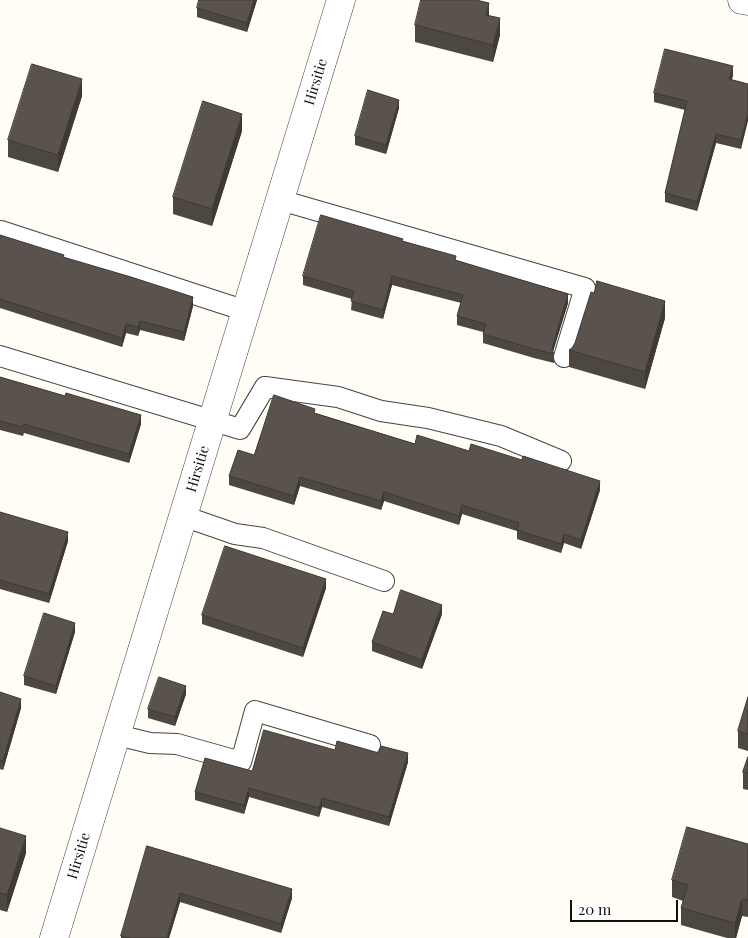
<!DOCTYPE html>
<html>
<head>
<meta charset="utf-8">
<style>
  body { margin:0 }
  #map { position:relative; width:748px; height:938px; overflow:hidden; background:#fffdf5; font-family:"Playfair Display",serif }
  canvas { display:block }
  .scale { position:absolute; left:570px; top:900px; width:108px; height:22px; box-sizing:border-box; border:2px solid #111; border-top:0; padding-left:6px; font-size:15px; line-height:18px; white-space:nowrap; color:#111; -webkit-text-stroke:4px #fff; paint-order:stroke }
</style>
</head>
<body>
<div id="map">
<canvas width="748" height="938"></canvas>
<div class="scale">20 m</div>
</div>
<script>
const ctx = document.querySelector('canvas').getContext('2d');
ctx.lineJoin = 'round';
function stroke(path, color, width, dash) { ctx.strokeStyle = color; ctx.lineWidth = width; ctx.lineCap = dash ? 'butt' : 'round'; ctx.setLineDash(dash || []); ctx.stroke(path); }
function fill(path, color) { ctx.fillStyle = color; ctx.fill(path, 'evenodd'); }
function label(font, color, halo, rows, align = 'center') {
  ctx.font = font + ' "Playfair Display",serif'; ctx.lineWidth = 5; ctx.setLineDash([]); ctx.textBaseline = 'middle'; ctx.strokeStyle = halo; ctx.fillStyle = color; for (const [text, x, y, turn = 0] of rows) {
    ctx.save(); ctx.translate(x, y); ctx.rotate((+turn || 0) * Math.PI / 180); ctx.textAlign = isNaN(turn) ? turn : align; if (halo) ctx.strokeText(text, 0, 0); ctx.fillText(text, 0, 0); ctx.restore();
  }
}
const service = new Path2D(`
  M280,200l305,88 -21,69
  M1,231l245,80
  M0,356l240,73 25,-42 73,10 43,14 47,7 73,18 60,25
  M183,516l52,18 28,4 121,43
  M117,735l33,8 27,1 64,18 14,-51 115,34`);
const minor = new Path2D(`
  M742,0l6,1
  M54,938l287,-938`);
stroke(service, '#444', 22);
stroke(minor, '#444', 29);
stroke(service, '#fff', 20);
stroke(minor, '#fff', 28);
fill(new Path2D(`
  M257,0l-10,32 -50,-15v-9z
  M489,15l11,20 -7,27 -78,-20v-17z
  M733,75l-1,5 16,4 -7,65 -25,-6 -19,68 -32,-9v-9l20,-83 -31,-8v-9z
  M82,96l-24,76 -50,-15v-17z
  M399,108l-13,46 -31,-9v-9z
  M242,131l-30,95 -39,-12v-17z
  M0,235l64,22 129,49 -9,35 -44,-11 -2,6 -12,-3 -4,14 -122,-39z
  M403,241l53,19 112,43 -15,49 1,2v9l-20,-5 -51,-15v-11l-26,-7v-9l4,-13 -69,-18 -9,34 -32,-9 1,-11 -49,-14v-9z
  M665,318l-20,71 -76,-22v-17z
  M0,377l65,19 46,11 30,17 -12,39 -105,-30 -1,3 -23,-6z
  M315,413l100,31 54,7 53,9 78,30 -19,59 -17,-6 -3,10 -44,-14v-8l-55,-17 -3,11 -75,-24 -3,9 -81,-24 -6,19 -65,-20v-9l25,-21z
  M0,512l68,29 -19,62 -49,-14z
  M326,588l-23,69 -101,-33v-9z
  M393,614h49l-20,55 -50,-18v-9z
  M75,632l-19,62 -32,-9v-9z
  M0,692l21,16 -18,62 -3,-1z
  M186,694l-11,32 -27,-8v-9z
  M748,697v54l-10,-3v-17z
  M335,750l73,12 -19,64 -67,-19 -3,10 -70,-20 -5,17 -49,-14v-8l57,-21z
  M748,757v33l-5,-1v-17z
  M0,828l26,25 -19,59 -7,-2z
  M748,844v73l-6,-1 -6,22h-9l-46,-13v-17l2,-7 -11,-4v-17z
  M147,846l145,52 -11,35 -101,-31 -11,36h-48v-2z`), '#4d4742');
fill(new Path2D(`
  M254,0h3l-10,32v-9z
  M489,3v17l-3,-5z
  M500,18v17l-7,27v-17z
  M733,66v9l-4,13v-9z
  M82,79v17l-24,76v-17z
  M399,100v8l-13,46v-9z
  M748,112v9l-7,28v-9z
  M242,114v17l-30,95v-17z
  M716,134v9l-19,68v-9z
  M392,276v9l-9,34v-9z
  M568,294v9l-16,51 1,-9z
  M193,297v9l-9,35v-9z
  M665,301v17l-20,71v-17z
  M140,321v9l-2,6v-9z
  M126,324v9l-4,14v-9z
  M141,415v9l-12,39v-9z
  M300,477v9l-6,19v-9z
  M600,481v9l-19,59v-9z
  M384,492v9l-3,9v-9z
  M462,505v9l-3,11v-9z
  M68,532v9l-19,62v-9z
  M564,534v9l-3,10v-9z
  M326,579v9l-23,69v-9z
  M442,605v9l-20,55v-9z
  M75,623v9l-19,62v-8z
  M186,686v8l-11,32v-9z
  M21,699v9l-18,62v-9z
  M408,753v9l-19,64v-9z
  M249,788v9l-5,17v-9z
  M322,798v9l-3,10v-9z
  M26,836v17l-19,59v-17z
  M292,889v9l-11,35v-9z
  M180,893v9l-11,36h-2z
  M742,899v17l-6,22h-1v-15z`), '#3f3936');
const building = new Path2D(`
  M199,0h55l-7,23 -50,-15z
  M421,0h55l13,3 -3,12 14,3 -7,27 -78,-20z
  M665,49l68,17 -4,13 19,5v28l-7,28 -25,-6 -19,68 -32,-9 22,-92 -33,-8z
  M32,64l50,15 -24,76 -50,-15z
  M368,90l31,10 -13,45 -31,-9z
  M203,101l39,13 -30,95 -39,-12z
  M321,215l82,24 -1,2 54,15 -1,4 113,34 -15,51 -1,5 2,4 -20,-5 -51,-15 3,-10 -29,-8 6,-21 -71,-19 -9,34 -32,-9 3,-10 -51,-15z
  M0,235l64,20 -1,2 68,20 62,20 -9,35 -44,-11 -2,6 -12,-3 -4,14 -122,-39z
  M597,281l68,20 -20,71 -76,-22 3,-2 3,-5 16,-51 3,1z
  M0,377l65,19 1,-3 75,22 -12,39 -105,-30 -1,3 -23,-6z
  M274,395l41,14 -1,4 101,31 2,-9 52,16 2,-7 51,16 1,-4 77,25 -19,59 -17,-6 -3,10 -44,-14 2,-7 -57,-18 -3,11 -75,-24 -3,9 -81,-24 -6,19 -65,-20 9,-26 16,5z
  M0,512l68,20 -19,62 -49,-14z
  M225,546l101,33 -23,69 -101,-33z
  M401,590l41,15 -20,55 -50,-18 11,-31 10,3z
  M44,613l31,10 -19,63 -32,-10z
  M159,677l27,9 -11,31 -27,-8z
  M0,692l21,7 -18,62 -3,-1z
  M748,697v37l-10,-3z
  M264,730l71,20 2,-9 42,12 2,-7 27,7 -19,64 -67,-19 -3,10 -70,-20 -5,17 -49,-13 10,-34 47,13z
  M748,757v16l-5,-1z
  M687,827l61,17v56l-6,-1 -7,24 -54,-15 7,-23 -16,-5z
  M0,828l26,8 -19,59 -7,-2z
  M147,846l145,43 -11,35 -101,-31 -13,45h-38l-8,-2z`);
fill(building, '#5a524d');
stroke(building, '#3f3936', 1);
label('14px', '#111', '#fff', [
  ["Hirsitie",316,82,-73],
  ["Hirsitie",198,469,-73],
  ["Hirsitie",79,856,-73]
]);
</script>
</body>
</html>
